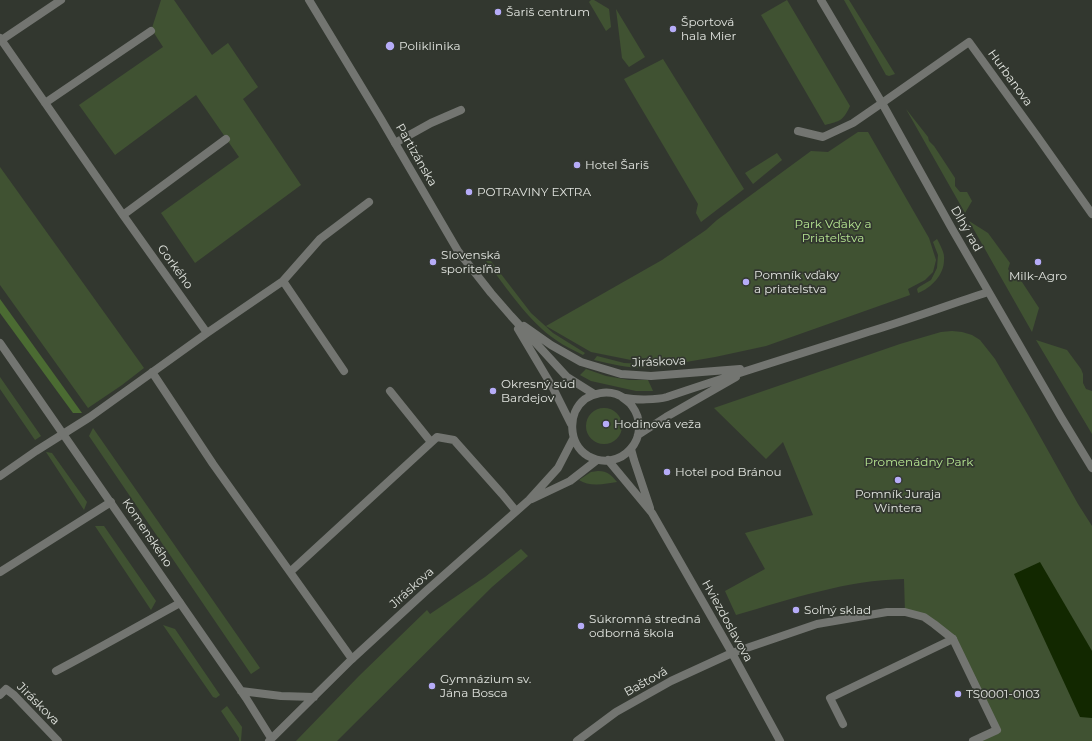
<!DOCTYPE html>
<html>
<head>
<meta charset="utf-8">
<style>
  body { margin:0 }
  canvas { display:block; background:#32372f }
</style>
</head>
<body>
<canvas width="1092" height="741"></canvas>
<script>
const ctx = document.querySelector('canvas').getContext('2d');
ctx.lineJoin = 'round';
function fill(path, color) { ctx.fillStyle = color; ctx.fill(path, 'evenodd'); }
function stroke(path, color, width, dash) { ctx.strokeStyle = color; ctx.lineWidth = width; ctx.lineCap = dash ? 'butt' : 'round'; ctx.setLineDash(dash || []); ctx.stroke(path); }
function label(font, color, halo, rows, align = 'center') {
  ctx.font = font + ' Montserrat,sans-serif'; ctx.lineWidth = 3.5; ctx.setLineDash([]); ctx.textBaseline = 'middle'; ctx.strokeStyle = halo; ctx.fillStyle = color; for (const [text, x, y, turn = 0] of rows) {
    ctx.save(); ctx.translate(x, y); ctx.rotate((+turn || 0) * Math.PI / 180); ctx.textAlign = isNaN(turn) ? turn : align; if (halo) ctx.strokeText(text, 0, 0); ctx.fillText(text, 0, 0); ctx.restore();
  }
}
fill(new Path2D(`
  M161,0h13l38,55 16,-12 30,44 -15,12 58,86 -106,78 -34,-50 78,-56 -43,-62 -81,60 -36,-50 84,-58 -9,-14 -3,-2z
  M591,0h3l15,9 2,18 -5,4 -17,-29z
  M787,0l63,106c-7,15 -10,15 -25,19l-64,-110z
  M844,0h5l46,74 -6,2 -3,-1z
  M616,9l29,48 -16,10 -7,-9z
  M663,59l81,130 -43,33 -5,-9 2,-9 -74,-125z
  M906,109l22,28 1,4 5,5 21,32v8l5,6h7l5,9 -7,12z
  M858,132h10l61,106 7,22 -3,12 -8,8 -17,9 2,6 -144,51 -51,11 -58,10 -1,-6 -10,2 -55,-11 -45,-26 116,-66 44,-30 11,-10 94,-69 17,1z
  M777,153l5,7 -29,24 -8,-11z
  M0,167l144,201 -22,17 -34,23 -88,-123z
  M969,221l19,12 22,30 -2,6 4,7 8,3 19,29 -7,24z
  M937,239c3,6 8,14 7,21 0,15 -13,28 -26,33l-1,-4 2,-2 12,-7 6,-12 1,-13 -5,-13z
  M486,261h5l40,52 22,20 32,20 -2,2c-9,-5 -19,-9 -27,-15 -26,-17 -51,-54 -70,-79z
  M952,331l10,1 10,3 8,5 15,19 33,56 50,89 14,22v215h-119l24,-11 -44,-91 -19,-15 -29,-12 -1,-33c-57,1 -113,20 -168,36l-11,-24 40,-22 -20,-36 68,-18 -30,-73 -17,17 -52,-51 186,-64 41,-12z
  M1036,340l31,10 14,19 2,5v9l3,6 6,2v43z
  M597,356l27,7 18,1 3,4c-19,0 -33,-4 -51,-8z
  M586,369l20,7 23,4h19l5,11h-17l-45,-10 -11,-6z
  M0,377l41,59 -6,4 -35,-51z
  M586 426a18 18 0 1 1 36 0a18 18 0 1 1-36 0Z
  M93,428l167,240 -9,6 -162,-238z
  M46,452l6,1 35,49 -3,8z
  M598,471c10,0 13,4 19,11 -12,2 -28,5 -38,-2l12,-8z
  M95,526h9l52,75 -5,9z
  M521,549l7,7 -36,31 -155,154h-41l63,-65 68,-66 3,4 55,-37z
  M163,625l12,4 45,66 -4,3 -3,-1z
  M227,706l15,21 -1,14h-2v-3l-18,-27z`), '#405232');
fill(new Path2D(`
  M0,299l82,114h-9l-73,-100z`), '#4b6b32');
fill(new Path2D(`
  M1040,562l52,89v67l-12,-1 -66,-143z`), '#122800');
stroke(new Path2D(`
  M0,38l123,177 84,118
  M45,103l106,-72
  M798,131l25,6 30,-14 29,-20
  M395,143l36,-20 30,-13
  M123,215l103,-76
  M283,281l61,90
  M152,372l61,92 139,195
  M390,391l41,51
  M0,476l36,-25 54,-34 117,-84 76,-52 37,-42 49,-37
  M0,572l111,-70
  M290,572l147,-135 17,3 48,54 14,17
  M56,671c42,-22 82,-45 124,-68
  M843,724l-13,-26 123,-59`), '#737571', 8);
stroke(new Path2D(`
  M0,41l61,-41
  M882,103l87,-61 68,94 55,78
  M631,449l3,11 16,48
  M608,460l44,53 80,140 48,88
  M0,695l6,-6 8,6 44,46
  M577,741l39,-29 55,-31 61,-28 85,-29 70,-12h18l19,5 10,7 19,15 44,91 -24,11`), '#737571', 8);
stroke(new Path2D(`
  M309,0l72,119 77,132 33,42 20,23 56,61 27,17
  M821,0l61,103 69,124 110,190 31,51
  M524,326l27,19 30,17 40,12 30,2 89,-7
  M518,329l35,59 18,36
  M0,343l246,355 25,40
  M623,398c3,2 7,5 9,8 22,30 -11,68 -44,50 -20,-12 -21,-43 -3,-57 9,-6 21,-8 31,-5 3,1 6,3 9,4 10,2 32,2 42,-1 67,-23 134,-43 201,-65 40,-12 80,-27 120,-40
  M638,435l28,-18 70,-40
  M532,499l38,-18 27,-21
  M241,691l40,5 33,1
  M269,741l83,-82 74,-68 103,-91 29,-32 15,-29`), '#737571', 8);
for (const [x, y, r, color] of [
  [498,12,4,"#b6acf8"],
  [673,29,4,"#b6acf8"],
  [390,46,5,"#b6acf8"],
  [577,165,4,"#b6acf8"],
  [469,192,4,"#b6acf8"],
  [433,262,4,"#b6acf8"],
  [1038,262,4,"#b6acf8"],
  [746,282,4,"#b6acf8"],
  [493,391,4,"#b6acf8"],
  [606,424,4,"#b6acf8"],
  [667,472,4,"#b6acf8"],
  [898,480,4,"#b6acf8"],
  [796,610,4,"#b6acf8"],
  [581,626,4,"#b6acf8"],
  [432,686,4,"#b6acf8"],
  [958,694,4,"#b6acf8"]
]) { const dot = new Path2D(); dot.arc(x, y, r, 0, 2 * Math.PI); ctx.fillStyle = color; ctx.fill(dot); stroke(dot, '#32372f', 1.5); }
label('12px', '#e0e3de', '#32372f', [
  ["Šariš centrum",506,12],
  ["Športová",681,22],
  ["hala Mier",681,36],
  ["Poliklinika",399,46],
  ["Hotel Šariš",585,165],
  ["POTRAVINY EXTRA",477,192],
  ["Slovenská",441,255],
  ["sporiteľňa",441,269],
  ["Pomník vďaky",754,275],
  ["a priatelstva",754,289],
  ["Milk-Agro",1038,276,"center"],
  ["Okresný súd",501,384],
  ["Bardejov",501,398],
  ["Hodinová veža",614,424],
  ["Hotel pod Bránou",675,472],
  ["Pomník Juraja",898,494,"center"],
  ["Wintera",898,508,"center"],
  ["Soľný sklad",804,610],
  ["Súkromná stredná",589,619],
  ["odborná škola",589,633],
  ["Gymnázium sv.",440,679],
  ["Jána Bosca",440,693],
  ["TS0001-0103",966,694]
], 'left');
label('12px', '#e0e3de', '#32372f', [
  ["Hurbanova",1010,78,54],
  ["Partizánska",416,155,60],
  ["Dlhý rad",966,229,60],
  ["Gorkého",175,267,54],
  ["Jiráskova",659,362,-2],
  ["Komenského",147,533,56],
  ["Jiráskova",412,588,-42],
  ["Hviezdoslavova",727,621,61],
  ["Baštová",646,682,-29],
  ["Jiráskova",38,704,45]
]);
label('12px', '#b5e591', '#32372f', [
  ["Park Vďaky a",833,224],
  ["Priateľstva",833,238],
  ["Promenádny Park",919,462]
]);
</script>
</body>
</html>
